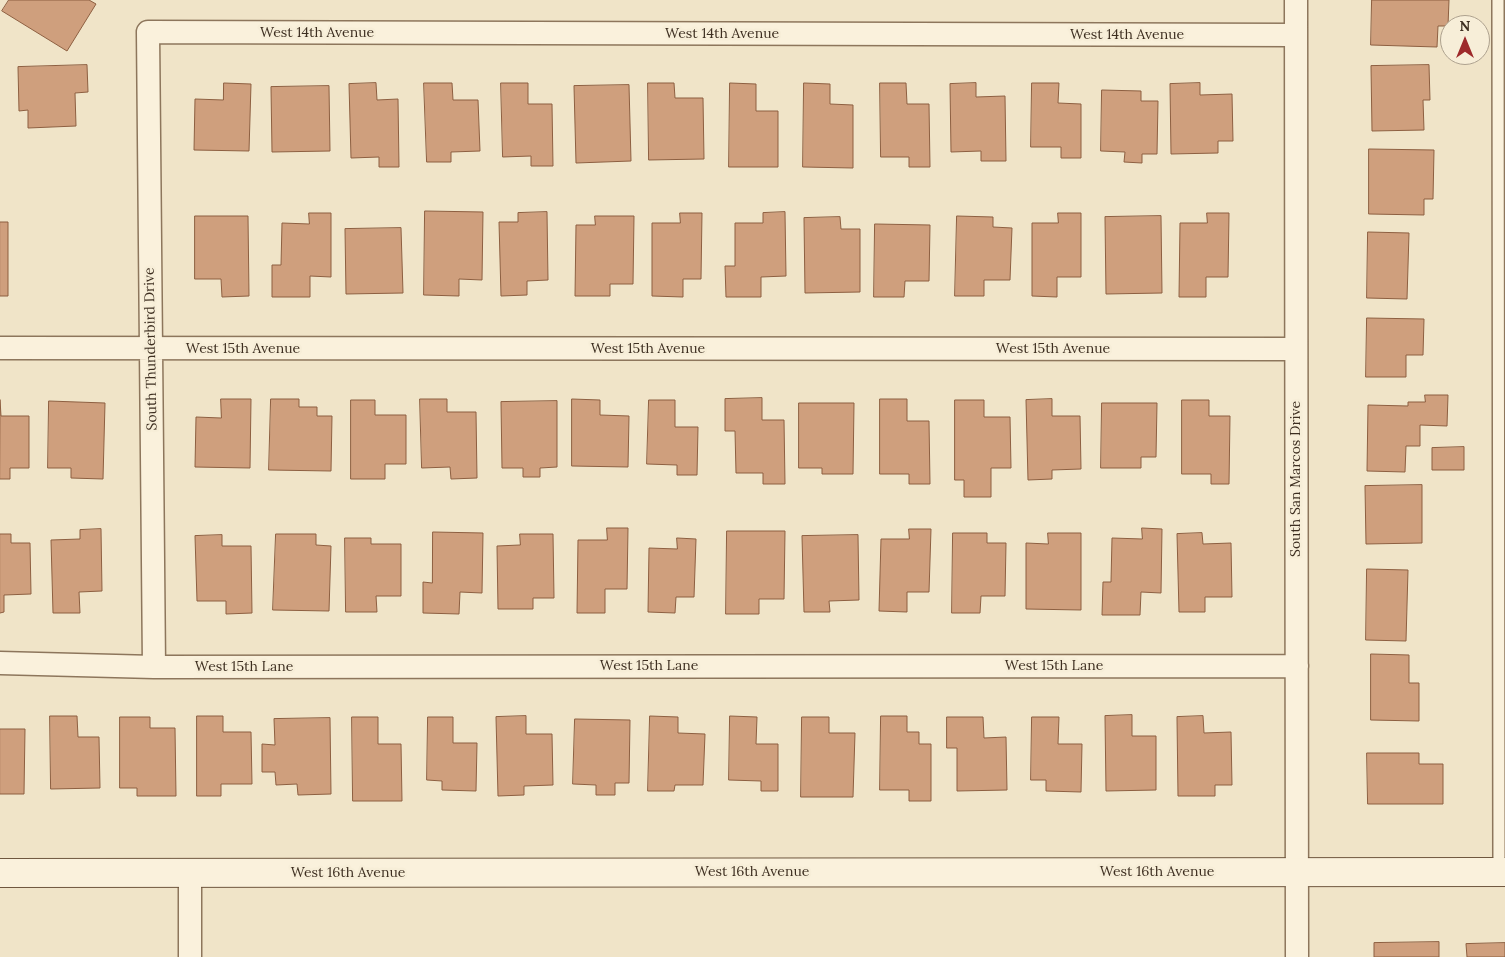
<!DOCTYPE html>
<html>
<head>
<meta charset="utf-8">
<style>
  body { margin:0 }
  #map { position:relative; width:1505px; height:957px; overflow:hidden; background:#f0e4c8; font-family:Lora,serif }
  canvas { display:block }
  .north { position:absolute; left:1440px; top:15px; width:50px; height:50px; box-sizing:border-box; background:#f7eed8; border:1px solid #ada18e; border-radius:50%; rotate:0deg; font-size:14px; font-weight:700; line-height:20px; text-align:center; color:#3d2e20 }
  .north::after { content:''; display:block; margin:auto; width:18px; height:22px; background:#9e2a2b; clip-path:polygon(50% 0,100% 100%,50% 72%,0 100%) }
</style>
</head>
<body>
<div id="map">
<canvas width="1505" height="957"></canvas>
<div class="north">N</div>
</div>
<script>
const ctx = document.querySelector('canvas').getContext('2d');
ctx.lineJoin = 'round';
function fill(path, color) { ctx.fillStyle = color; ctx.fill(path, 'evenodd'); }
function stroke(path, color, width, dash) { ctx.strokeStyle = color; ctx.lineWidth = width; ctx.lineCap = dash ? 'butt' : 'round'; ctx.setLineDash(dash || []); ctx.stroke(path); }
function label(font, color, halo, rows, align = 'center') {
  ctx.font = font + ' Lora,serif'; ctx.lineWidth = 5; ctx.setLineDash([]); ctx.textBaseline = 'middle'; ctx.strokeStyle = halo; ctx.fillStyle = color; for (const [text, x, y, turn = 0] of rows) {
    ctx.save(); ctx.translate(x, y); ctx.rotate((+turn || 0) * Math.PI / 180); ctx.textAlign = isNaN(turn) ? turn : align; if (halo) ctx.strokeText(text, 0, 0); ctx.fillText(text, 0, 0); ctx.restore();
  }
}
const building = new Path2D(`
  M9,0h80l7,4 -29,47 -65,-40z
  M1372,0h77l-1,26h-10l-1,21 -66,-2z
  M87,65l1,27 -13,1 1,33 -48,2v-18l-9,1 -1,-44z
  M1429,65l1,35h-7l1,30 -52,1 -1,-65z
  M224,83l27,1 -2,67 -55,-1 1,-51 28,1z
  M376,83l1,17 21,-1 1,68h-20v-10l-28,1 -2,-74z
  M424,83h28l1,17h25l2,51 -29,1v10h-24z
  M501,83h27v21h24l1,62h-22v-10l-28,1z
  M648,83h26l1,15h28l1,61 -55,1z
  M730,83l26,1v27h22v56h-49z
  M804,83l26,1v20l23,1v63l-50,-1z
  M880,83h26l1,21h22l1,63h-21v-10h-28z
  M976,83v14l29,-1 1,65h-25v-10l-30,1 -1,-68z
  M1032,83h27l-1,20 23,1v54h-20v-11h-30z
  M1200,83v12l32,-1 1,47h-15v12l-47,1 -1,-70z
  M629,85l2,76 -55,2 -2,-77z
  M329,86l1,65 -58,1 -1,-65z
  M1102,90l39,1v10h17l-1,53h-15v9l-18,-1 1,-10 -24,-1z
  M1369,149l65,1 -1,49h-9v16l-55,-1z
  M425,211l58,1 -1,68 -23,-1v17l-35,-1z
  M547,212l1,68 -21,1v14l-26,1 -2,-74h19v-9z
  M785,212l1,64 -25,1v20h-35l-1,-31h10v-43h28v-10z
  M309,213h22v64l-21,-1v21h-38v-32h9l1,-42 27,1z
  M680,213h22l-1,66h-18v18l-31,-1v-73h28z
  M1058,213h23v64h-24v20l-25,-1v-73h26z
  M1207,213h22l-1,64h-22v20h-27l1,-74h27z
  M195,216h53l1,80 -27,1 -1,-18h-26z
  M595,216h39l-1,68h-23v12h-35l1,-71h19z
  M957,216l36,1v10l19,1 -2,52h-26v16h-29z
  M1161,216l1,77 -56,1 -1,-77z
  M840,217l1,12h19v63l-55,1 -1,-75z
  M0,222h8v74h-8z
  M875,224l55,1 -1,56h-24l-1,16h-30z
  M401,228l2,65 -57,1 -1,-65z
  M1368,232l41,1 -2,66 -40,-1z
  M1367,318l57,1 -1,36h-17v22h-40z
  M1425,395h23l-1,31 -27,-1v21h-14l-1,26 -38,-1 1,-66 40,1v-4h17z
  M762,398v22h22l1,64h-22v-11h-27l-1,-42h-10v-32z
  M221,399h30l-1,69 -55,-1 1,-50 25,1z
  M271,399h28v8h18v9h15l-1,55 -62,-1z
  M420,399h27v13h29l1,66 -26,1 -1,-12 -28,1z
  M572,399l28,1v15l29,1 -1,51 -56,-1z
  M880,399h27v22h22l1,63h-21v-10h-29z
  M1052,399v17h28l1,53 -29,1v9l-24,1 -2,-80z
  M0,400l1,16h28v52h-19v11h-10z
  M351,400h24v15h31v49h-21v15h-34z
  M649,400h26v27h23l-1,48h-20v-10l-30,-1z
  M955,400h29v17h26l1,51h-20v29h-27v-17h-9z
  M1182,400h27v16h21l-1,68h-18v-10h-29z
  M49,401l56,2 -2,76 -32,-1v-10h-23z
  M557,401v66l-17,1v9h-17v-9h-21l-1,-66z
  M799,403h55l-1,71h-31v-6h-23z
  M1102,403h55l-1,54h-15v11h-40z
  M1464,447v23h-32v-22z
  M1422,485v58l-56,1 -1,-58z
  M607,528h21l-1,61h-22v24h-28l1,-73h29z
  M1142,528l20,1 -1,64 -20,-1 -1,23h-38l1,-33h8l1,-44 30,1z
  M101,529l1,62 -23,1 1,21h-27l-2,-73 29,-1v-9z
  M909,529h22l-2,63h-22v20l-28,-1 2,-72h28z
  M727,531h58l-1,68h-25v15h-33z
  M433,532l50,1 -1,60 -22,-1 -1,22 -36,-1v-31l9,1z
  M953,533h34v10h19l-1,53h-24l-1,17h-28z
  M1048,533h33v77l-55,-1v-66l22,1z
  M1202,533l1,11 28,-1 1,54h-27v15h-26l-2,-78z
  M0,534h11v9h19l1,51 -27,1v17l-4,1z
  M276,534h40v11l15,1 -2,65 -56,-1z
  M520,534h33l1,64h-21v11h-35l-1,-63 23,-1z
  M222,535v11h29l1,67 -26,1v-13h-29l-2,-65z
  M858,535l1,65 -30,1 1,11h-26l-2,-76z
  M345,538h26v6h30v52h-25l1,16h-31z
  M677,538l19,1 -2,58h-18l-1,16 -27,-1 1,-64 28,1z
  M1367,569l41,1 -2,71 -40,-1z
  M1371,654l38,1v28h10v38l-48,-1z
  M1132,715v21h24v54l-50,1 -1,-75z
  M50,716h27l1,21h21l1,51 -49,1z
  M197,716h26v16h28l1,52h-31v12h-24z
  M526,716v18h26l1,51 -29,1v9l-26,1 -2,-79z
  M650,716l28,1v16l27,1 -2,51h-28l-1,6h-26z
  M730,716l27,1 -1,27h22v47h-17v-10l-32,-1z
  M881,716h26v16h12v12h12v57h-22v-11h-29z
  M1203,716l1,17 27,-1 1,53h-17v11h-37l-1,-79z
  M120,717h30v11h25l1,68h-39v-8h-17z
  M352,717h26v27h23l1,57h-49z
  M428,717h25v26h24l-1,48 -34,-1v-9l-15,-1z
  M802,717h27v16h26l-2,64h-52z
  M947,717h36l1,21 22,-1 1,53 -50,1v-43h-10z
  M1032,717h27l-1,27h24l-1,48 -35,-1v-11h-15z
  M330,718l1,76 -33,1 -1,-11 -21,1 -1,-13h-13v-28l13,1 -1,-26z
  M575,719l55,1 -1,63h-14v12h-19v-10l-23,-1z
  M0,729h25l-1,65h-24z
  M1367,753h52v11h24v40h-75z
  M1439,942v15h-65v-14z
  M1505,943v14h-38l-1,-13z`);
fill(building, '#cf9f7d');
stroke(building, '#8d5f41', 1);
const lane = new Path2D(`
  M1498,0l1,872`);
const street = new Path2D(`
  M1296,0l1,957
  M0,348l1296,1
  M0,663l154,4 1143,-1
  M154,667l-6,-635 1148,3
  M190,957v-83`);
const secondary = new Path2D(`
  M0,873l1505,-1`);
stroke(lane, '#8d765c', 14);
stroke(street, '#8d765c', 25);
stroke(secondary, '#6f573f', 30);
stroke(lane, '#faf1dc', 11);
stroke(street, '#faf1dc', 22);
stroke(secondary, '#faf1dc', 28);
label('14px', '#3d2e20', '#f7eed8', [
  ["West 14th Avenue",317,33],
  ["West 14th Avenue",722,34],
  ["West 14th Avenue",1127,35],
  ["South Thunderbird Drive",151,349,-91],
  ["West 15th Avenue",243,349],
  ["West 15th Avenue",648,349],
  ["West 15th Avenue",1053,349],
  ["South San Marcos Drive",1296,479,-90],
  ["West 15th Lane",649,666],
  ["West 15th Lane",1054,666],
  ["West 15th Lane",244,667],
  ["West 16th Avenue",752,872],
  ["West 16th Avenue",1157,872],
  ["West 16th Avenue",348,873]
]);
</script>
</body>
</html>
